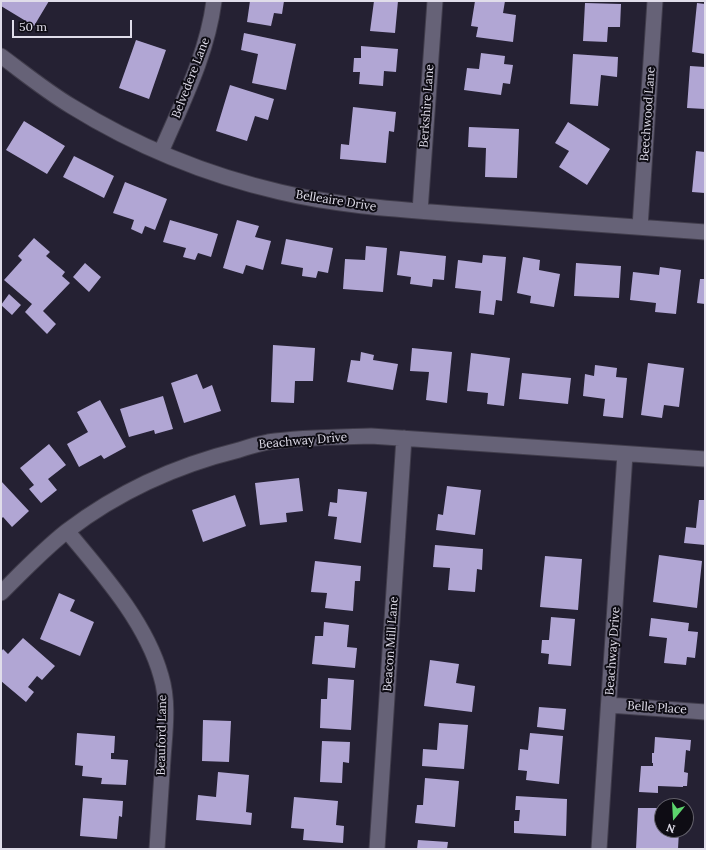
<!DOCTYPE html>
<html>
<head>
<meta charset="utf-8">
<style>
  body { margin:0 }
  #map { position:relative; width:706px; height:850px; overflow:hidden; background:#252133; font-family:Lora,serif }
  canvas { display:block }
  .frame { position:absolute; inset:0; border:2px solid #e0ddea; pointer-events:none }
  .north { position:absolute; left:654px; top:798px; width:40px; height:40px; box-sizing:border-box; background:#0e0c14; border:1px solid #62606a; border-radius:50%; rotate:198deg; font-size:11px; font-weight:700; line-height:16px; text-align:center; color:#e0ddea }
  .north::after { content:''; display:block; margin:auto; width:14px; height:18px; background:#5cd56d; clip-path:polygon(50% 0,100% 100%,50% 72%,0 100%) }
  .scale { position:absolute; left:12px; top:20px; width:120px; height:18px; box-sizing:border-box; border:2px solid #e0ddea; border-top:0; padding-left:5px; font-size:12px; line-height:14px; white-space:nowrap; color:#e0ddea; -webkit-text-stroke:3px #0e0c14; paint-order:stroke }
</style>
</head>
<body>
<div id="map">
<canvas width="706" height="850"></canvas>
<div class="frame"></div>
<div class="north">N</div>
<div class="scale">50 m</div>
</div>
<script>
const ctx = document.querySelector('canvas').getContext('2d');
ctx.lineJoin = 'round';
function fill(path, color) { ctx.fillStyle = color; ctx.fill(path, 'evenodd'); }
function stroke(path, color, width, dash) { ctx.strokeStyle = color; ctx.lineWidth = width; ctx.lineCap = dash ? 'butt' : 'round'; ctx.setLineDash(dash || []); ctx.stroke(path); }
function label(font, color, halo, rows, align = 'center') {
  ctx.font = font + ' Lora,serif'; ctx.lineWidth = 4; ctx.setLineDash([]); ctx.textBaseline = 'middle'; ctx.strokeStyle = halo; ctx.fillStyle = color; for (const [text, x, y, turn = 0] of rows) {
    ctx.save(); ctx.translate(x, y); ctx.rotate((+turn || 0) * Math.PI / 180); ctx.textAlign = isNaN(turn) ? turn : align; if (halo) ctx.strokeText(text, 0, 0); ctx.fillText(text, 0, 0); ctx.restore();
  }
}
fill(new Path2D(`
  M1,1h48l-15,25 -33,-20z
  M250,1h34l-2,13 -8,-1 -3,13 -24,-4z
  M374,1h24l-3,32 -25,-2z
  M475,1h30l-2,12 13,2 -3,27 -37,-5 2,-10 -7,-1z
  M585,3l36,1 -1,23h-12l-1,15 -24,-1z
  M697,3l8,1v50l-13,-2z
  M244,33l52,11 -10,46 -34,-7 6,-29 -17,-4z
  M136,40l30,10 -17,49 -30,-11z
  M361,46l37,3 -2,23 -12,-1 -1,15 -24,-2 1,-12h-7l1,-14h7z
  M481,53l24,3 -1,8 9,1 -3,19 -7,-1 -2,12 -37,-5 3,-22 12,1z
  M573,54l45,3 -1,20 -16,-2 -3,31 -28,-2z
  M690,66l15,1v42l-18,-1z
  M230,85l44,14 -6,21 -13,-4 -8,25 -31,-10z
  M353,107l43,5 -2,20 -5,-1 -3,32 -46,-4 1,-15 8,1z
  M24,121l41,25 -18,28 -41,-24z
  M568,122l42,27 -23,36 -28,-18 10,-16 -14,-8z
  M469,127l50,2 -2,49 -32,-1 1,-29 -18,-1z
  M696,151l9,1v41l-13,-1z
  M74,156l40,20 -10,22 -41,-21z
  M125,182l42,17 -12,31 -10,-4 -3,8 -11,-5 3,-9 -21,-7z
  M170,220l48,14 -7,23 -13,-4 -3,7 -12,-3 3,-9 -23,-6z
  M237,220l22,6 -4,11 16,4 -8,29 -17,-5 -3,9 -20,-6z
  M34,238l16,14 -4,4 19,16 -3,4 8,7 -27,28 13,13 -9,10 -22,-22 7,-8 -28,-24 18,-20 -4,-4z
  M286,239l47,9 -5,25 -10,-2 -2,7 -14,-2 1,-8 -22,-4z
  M366,246l21,2 -4,44 -40,-3 2,-30 20,1z
  M400,251l46,5 -2,24 -11,-1 -1,8 -22,-3 1,-7 -14,-2z
  M483,255l23,2 -4,44 -6,-1 -2,15 -15,-2 2,-22 -26,-3 3,-28 24,3z
  M523,257l17,3 -1,10 21,4 -6,33 -24,-4 1,-7 -14,-3z
  M85,263l16,14 -12,15 -16,-15z
  M576,263l45,3 -2,32 -45,-2z
  M660,267l21,3 -5,44 -21,-2 1,-9 -26,-3 3,-28 26,3z
  M700,279h5v25l-8,-1z
  M9,294l12,11 -9,10 -11,-10z
  M273,345l42,3 -2,33h-18l-1,22 -23,-1z
  M412,348l40,4 -5,51 -21,-3 3,-28 -19,-1z
  M361,352l13,3 -1,5 25,4 -5,26 -46,-8 4,-22 9,1z
  M471,353l39,5 -6,48 -17,-2 1,-11 -21,-2z
  M648,363l36,5 -5,39 -15,-2 -2,13 -21,-3z
  M595,365l22,3 -1,9 11,1 -4,40 -20,-2 2,-17 -22,-3 2,-22 9,2z
  M522,373l49,5 -3,26 -49,-5z
  M197,374l6,15 9,-4 9,26 -37,12 -13,-40z
  M163,396l10,33 -18,5 -1,-4 -25,7 -9,-28z
  M100,400l26,47 -22,12 -3,-4 -22,12 -12,-23 21,-12 -11,-20z
  M49,444l17,21 -18,14 9,11 -16,13 -12,-14 5,-4 -14,-17z
  M299,478l4,33 -17,2 1,9 -27,3 -5,-42z
  M1,481l28,30 -17,16 -9,-10 -2,2z
  M447,486l34,4 -6,45 -39,-5 2,-16 5,1z
  M338,489l29,3 -6,51 -27,-4 3,-22 -9,-1 2,-14 7,1z
  M235,495l11,31 -43,16 -11,-32z
  M699,500h6v45l-21,-2 2,-16 10,1z
  M435,545l48,4 -1,21 -5,-1 -2,23 -27,-2 2,-22 -17,-1z
  M659,555l43,6 -5,47 -44,-6z
  M545,556l37,3 -4,51 -38,-3z
  M315,561l46,5 -1,15h-5l-2,30 -28,-3 2,-15 -16,-1z
  M59,593l16,7 -5,11 24,11 -14,34 -40,-17z
  M551,617l24,2 -4,47 -23,-2 1,-10 -8,-1 1,-13h7z
  M651,618l38,5 -1,8 10,1 -3,26 -8,-1 -1,8 -22,-2 3,-25 -18,-2z
  M324,622l25,3 -2,22 10,1 -2,20 -43,-4 3,-28h8z
  M23,638l32,28 -13,14 -5,-4 -9,11 6,5 -8,10 -25,-21v-29l2,-3 5,5z
  M430,660l29,4 -3,19 19,3 -3,26 -48,-6z
  M328,678l26,2 -3,50 -31,-2 1,-29h6z
  M539,707l27,2 -2,21 -27,-3z
  M203,720l28,1 -2,41 -27,-1z
  M439,723l29,2 -4,44 -42,-3 1,-17 14,1z
  M77,733l38,3 -1,17h-3v6l17,1 -2,25 -25,-1 1,-6 -20,-2 1,-10 -8,-1z
  M530,733l33,3 -4,48 -33,-4 1,-9 -9,-1 2,-21 8,1z
  M655,737l36,3 -1,11 -4,-1 -2,22 4,1 -1,13h-4v1l-25,-1v7l-19,-1 2,-26h12v-3h-1v-10h2z
  M322,741l28,1 -1,21 -6,-1 -1,21 -22,-1z
  M218,772l31,3 -3,37 6,1 -1,12 -55,-5 2,-25 18,2z
  M425,778l34,3 -4,46 -40,-4 2,-18h6z
  M516,796l51,3 -1,37 -52,-3v-12h5l1,-11h-5z
  M294,797l44,4 -2,24 8,1 -1,17 -40,-3 1,-11 -13,-1z
  M83,798l40,3 -1,16 -3,-1 -2,23 -37,-3z
  M638,808h24v22l17,1 -1,18h-42z
  M418,840l30,2 -1,7h-30z`), '#b1a6d4');
const minor = new Path2D(`
  M1,56c23,17 45,35 70,50 63,39 136,69 209,86 63,15 127,18 191,23 78,5 156,11 234,17
  M161,152c21,-49 46,-97 53,-151
  M420,211l15,-210
  M640,227l15,-226
  M67,531c35,42 79,91 94,145 8,26 4,55 2,82 -2,30 -4,61 -6,91
  M1,593c21,-21 43,-44 66,-62 51,-39 111,-66 172,-81 9,-3 19,-6 29,-8 34,-5 69,-5 103,-6l334,23
  M609,705l96,7
  M377,849l27,-411
  M599,849l26,-395`);
stroke(minor, '#413d4c', 17);
stroke(minor, '#666277', 15);
label('12px', '#e0ddea', '#0e0c14', [
  ["Belvedere Lane",191,78,-69],
  ["Berkshire Lane",427,106,-86],
  ["Beechwood Lane",648,114,-86],
  ["Belleaire Drive",336,201,9],
  ["Beachway Drive",303,441,-5],
  ["Beacon Mill Lane",391,644,-86],
  ["Beachway Drive",613,651,-86],
  ["Belle Place",657,708,4],
  ["Beauford Lane",162,735,-89]
]);
</script>
</body>
</html>
